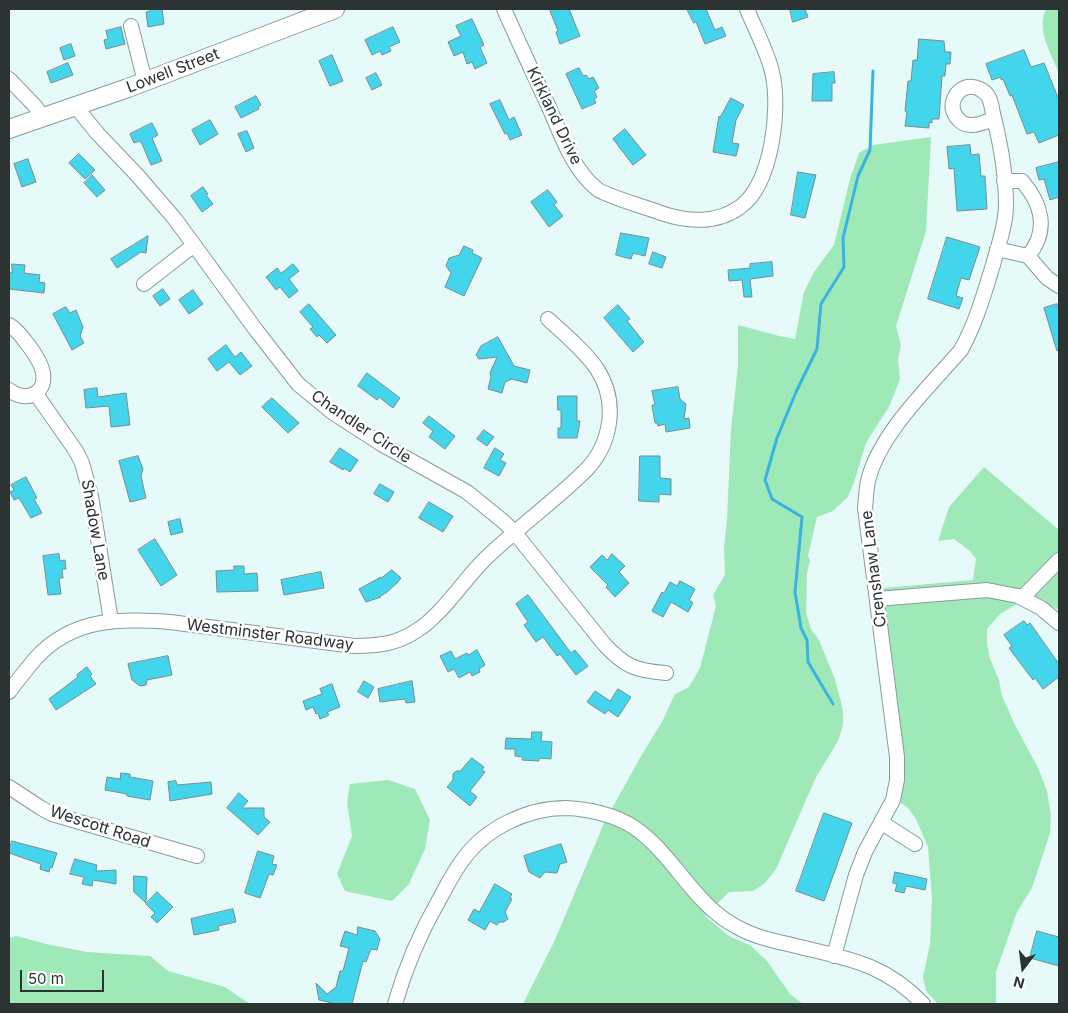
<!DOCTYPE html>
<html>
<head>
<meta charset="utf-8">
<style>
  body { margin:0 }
  #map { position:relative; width:1068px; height:1013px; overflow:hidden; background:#e5faf9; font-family:Inter,sans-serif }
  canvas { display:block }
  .frame { position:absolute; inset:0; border:10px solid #2b3333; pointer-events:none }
  .north { position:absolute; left:998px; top:943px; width:50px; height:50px; -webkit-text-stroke:4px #fff; paint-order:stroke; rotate:195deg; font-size:14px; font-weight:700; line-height:20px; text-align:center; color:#2b3333 }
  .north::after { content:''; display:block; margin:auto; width:18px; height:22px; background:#2b3333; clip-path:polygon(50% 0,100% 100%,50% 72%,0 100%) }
  .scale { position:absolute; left:20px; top:970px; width:84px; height:22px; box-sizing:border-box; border:2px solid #2b3333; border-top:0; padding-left:6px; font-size:15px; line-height:18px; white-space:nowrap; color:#2b3333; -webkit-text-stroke:4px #fff; paint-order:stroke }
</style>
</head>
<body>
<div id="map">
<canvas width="1068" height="1013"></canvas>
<div class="frame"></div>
<div class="north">N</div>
<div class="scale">50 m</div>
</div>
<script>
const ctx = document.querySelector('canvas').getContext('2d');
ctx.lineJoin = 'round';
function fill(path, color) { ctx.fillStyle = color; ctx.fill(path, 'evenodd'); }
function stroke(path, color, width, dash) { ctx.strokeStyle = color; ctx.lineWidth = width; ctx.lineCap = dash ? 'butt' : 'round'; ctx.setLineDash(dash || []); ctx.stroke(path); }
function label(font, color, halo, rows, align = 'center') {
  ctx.font = font + ' Inter,sans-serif'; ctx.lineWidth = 5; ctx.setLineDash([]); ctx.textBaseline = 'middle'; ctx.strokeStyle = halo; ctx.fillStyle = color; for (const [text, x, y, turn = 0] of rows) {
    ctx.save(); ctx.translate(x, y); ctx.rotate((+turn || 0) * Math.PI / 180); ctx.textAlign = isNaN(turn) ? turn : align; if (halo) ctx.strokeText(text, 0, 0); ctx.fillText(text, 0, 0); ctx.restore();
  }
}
fill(new Path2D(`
  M1046,9h13v64c-8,-19 -23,-44 -13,-64z
  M931,137l-5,94 -30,95 5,20 -3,13 2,20 -10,26 -24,38 -11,36 -7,18 -15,14 -16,6 -9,39 2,5 -3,12 -1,40 5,16 8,11 16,39 8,31v15l-5,16 -22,36 -40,92 -11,14 -12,8 -24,1 -24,24 24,20 21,9 17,16 23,33 13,10h-280l31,-62 51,-121 36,-65 21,-34 13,-28 14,-7 11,-19 16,-62 -3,-11 12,-20 -1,-27 3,-29 4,-89 7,-65v-40l41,11 16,3 9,-47 10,-20 20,-27 16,-66 9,-26 14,-8z
  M984,467l75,63v80l-28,-14 -31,18 -13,15v14l3,16 9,21 3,16 13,29 23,43 9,23 4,24 -1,18 -18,55 -15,24 -21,60v32h-58l-12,-13 -3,-14 7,-33 2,-45 -4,-52 -12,-28 -8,-11 -8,-6 3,-26 -19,-154v-34l89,-8 3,-21 -6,-8 -16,-12 -16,2 11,-34z
  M388,780l27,9 15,31 -5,29 -16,35 -17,17 -47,-10 -8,-17 15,-38 -5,-33 3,-19z
  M17,936l29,8 41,8 63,4 18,15 57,16 25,17h-241v-66z`), '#9fe9b9');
stroke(new Path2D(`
  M833,704l-25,-42 -1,-22 -6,-12 -6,-36 7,-75 -30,-18 -7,-19 12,-42 19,-46 21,-43 4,-45 23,-37 -1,-29 15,-62 12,-26 3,-79`), '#39b3e2', 3);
const building = new Path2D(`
  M150,9h12l2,15 -16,3 -2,-15 4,-1z
  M555,9h14l11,27 -20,8 -4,-12 2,-1 -8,-20z
  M687,9h19l9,21 7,-3 4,9 -21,8 -9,-22 -2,1z
  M790,9h15l3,8 -15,5z
  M472,19l12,26 -4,2 7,16 -12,6 -3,-7 -5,2 -4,-12 -9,4 -6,-14 13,-6 -5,-10z
  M121,27l4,17 -19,5 -2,-9 4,-1 -2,-8z
  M393,27l7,15 -11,5 2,4 -9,4 -2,-4 -8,4 -7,-15z
  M919,39l25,2 1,11h6l-1,12h-4l-1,12h-3l-3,43h-7v4l-3,-1v6l-24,-2 2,-14 -2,-1 3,-30h3l2,-21h4z
  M71,44l4,12 -11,4 -4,-12z
  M1024,50l7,17 13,-4 15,37v35l-20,8 -5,-11 -7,2 -15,-39 -2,1 -7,-17 -2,1v-3l-9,3 -6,-16z
  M332,55l11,26 -13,5 -11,-25z
  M68,63l5,12 -22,8 -4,-11z
  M579,68l4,8 3,-1 3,4 4,-2 6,11 -5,3 3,6 -3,2 2,4 -14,6 -16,-35z
  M834,72l1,11h-3v18h-20l1,-27z
  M376,73l6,12 -10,5 -6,-12z
  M256,96l5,9 -3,2 1,2 -18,9 -6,-11z
  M731,98l13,7 -8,15 -4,23 7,1 -3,12 -23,-4 6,-36 1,1z
  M500,100l9,20 5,-3 8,18 -12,5 -3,-7 -2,1 -15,-30z
  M210,120l8,14 -18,11 -8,-15z
  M152,123l6,12 -6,3 10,23 -11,4 -9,-21 -2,-3 -6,2 -4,-9z
  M625,129l21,26 -13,10 -20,-26z
  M247,131l7,17 -8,4 -8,-18z
  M970,145l1,10 8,-1 2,22h4l2,33 -30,2 -3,-43 -5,1 -2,-22z
  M79,154l16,16 -10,9 -16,-16z
  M28,159l8,23 -14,5 -8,-23z
  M1059,162v35l-9,3 -6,-21 -5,1 -3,-12z
  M798,172l18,3 -11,43 -14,-3z
  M92,175l13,15 -8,7 -13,-14z
  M203,187l5,7 -2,1 7,9 -11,8 -11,-16z
  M548,190l9,12 -3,3 9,11 -14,11 -18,-25z
  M621,233l28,5 -4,18 -12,-3 -2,6 -15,-4z
  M148,236l-2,17 -5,-1 -24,16 -6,-9z
  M947,237l33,10 -11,33 -8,-2 -5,18 7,2 -4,11 -31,-10z
  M464,246l9,4 -1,3 10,5 -18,38 -19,-9 6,-14 -5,-7 3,-8 10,-3z
  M653,252l13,5 -4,11 -13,-4z
  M772,262l1,14 -23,3 2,18h-8l-2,-17 -13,1 -1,-11 22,-2v-4z
  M12,264l13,1 -1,8 16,2 -1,7 6,1 -1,10 -35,-4v-17l3,1z
  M293,264l6,7 -10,8 9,12 -9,7 -9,-11 -4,3 -10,-13 11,-9 4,5z
  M163,289l7,10 -10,7 -7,-10z
  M193,290l10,14 -14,10 -10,-14z
  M309,304l27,31 -9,8 -8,-8 -2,2 -7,-8 3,-2 -13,-15z
  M1057,304l2,8v38l-2,1 -13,-43z
  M618,305l12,14 -3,2 17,21 -11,10 -29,-34z
  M66,307l4,6 6,-3 7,17 -3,9 4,7 -12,7 -19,-36z
  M498,337l16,29 16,4 -3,13 -15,-4 -7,3 -3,11 -14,-4 3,-12 -1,-4 7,-16 -18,2 -3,-4 5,-9z
  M226,345l9,12 6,-5 11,14 -12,9 -11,-13 -12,9 -9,-12z
  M367,373l33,25 -7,10 -14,-11 -2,3 -19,-14z
  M678,387l2,12 6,5 -2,15 5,-1 1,10 -24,4 -1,-8 -7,2 -1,-3h-2l-3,-18h3l-3,-14z
  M97,388l1,9 28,-4 4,32 -19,2 -2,-21 -23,2 -2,-18z
  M558,396h19v25h3l-3,17h-19v-10h3v-18h-3z
  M272,398l27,25 -11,10 -26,-26z
  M429,416l26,20 -10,13 -16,-12 4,-6 -10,-8z
  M484,430l10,7 -7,9 -10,-7z
  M340,448l18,12 -8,12 -6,-4 -1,2 -13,-8z
  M495,448l9,6 -4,6 6,3 -7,13 -15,-8z
  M138,456l5,13 -2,7 5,22 -16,4 -11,-41z
  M640,456h20v22l11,1v16l-12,-1v8l-20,-1z
  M26,477l11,21 -3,1 8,14 -11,5 -12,-20 -5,2 -4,-8 4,-2 -3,-5z
  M380,484l14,8 -6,10 -14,-8z
  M429,502l24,14 -10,16 -24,-14z
  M180,519l3,13 -12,3 -3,-13z
  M155,539l22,36 -16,11 -23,-36z
  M59,554l1,7 5,-1 1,9h-4l1,9h-4l2,16 -13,1 -5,-39z
  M612,554l13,12 -6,6 10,11 -14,14 -9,-10 2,-2 -18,-18 12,-12 5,5z
  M234,566h10v8l13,-1 1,18 -41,1 -1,-21 18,-1z
  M392,570l9,8 -3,4 -12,11 -6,3 1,1 -15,5 -7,-13 22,-12v1z
  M321,572l3,16 -40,7 -3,-15z
  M680,581l15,8 -6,11 4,3 -5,9 -17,-10 -8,15 -11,-6 10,-19 2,1 6,-11 7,4z
  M528,595l43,58 4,-3 13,16 -12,9 -16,-21 -3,2 -14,-19 -7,5 -12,-17 4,-3 -12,-18z
  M1024,621l3,4 3,-2 29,41v13l-16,12 -8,-11 -2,2 -24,-32 3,-2 -8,-11z
  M477,650l8,15 -6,4 1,3 -8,4 -2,-4 -11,6 -5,-9 -6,3 -8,-16 11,-5 4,8 12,-6 1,2z
  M168,656l4,19 -25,5 -1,5 -6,1 -8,-6 -4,-16z
  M87,667l5,7 -2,2 6,8 -40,26 -7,-11 29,-22 -1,-2z
  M364,681l10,6 -6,11 -10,-6z
  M412,681l3,21 -9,1 -1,-4 -25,3 -2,-13z
  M332,684l8,23 -13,5 2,3 -9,4 -2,-6 -2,1 -3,-7 -7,3 -3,-9 19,-7 -2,-5z
  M618,689l13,8 -13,20 -10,-7 -3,4 -18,-12 8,-11 15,10z
  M532,732h10l-1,9 11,1 -1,17 -12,-1v3l-17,-1 1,-3 -8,-1v-7h-10l1,-11 25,1z
  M472,758l12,9 -2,3 3,2 -15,19 7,6 -7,9 -23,-19 6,-7v-6l3,-3h4z
  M121,773l9,1v3l23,4 -3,19 -23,-4v-2l-22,-4 2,-13 13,2z
  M176,781l1,4 34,-3 1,12 -42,7 -2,-19z
  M239,793l9,8 -6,7h22v9l6,5 -12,13 -31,-27z
  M824,813l28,10 -28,78 -28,-10z
  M12,841l45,12 -5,15 -2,-1 -1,5 -9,-3 1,-5 -32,-11z
  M561,844l6,18 -7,2 -3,9 -12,-1 -5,6 -11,-6 -5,-16z
  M258,851l16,5 -2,8 5,1 -4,10 -4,-1 -9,24 -15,-5z
  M75,859l22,6 -1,6 20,-1v14l-23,-4 -1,6 -10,-2 2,-7 -14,-3z
  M895,872l32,7 -2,11 -19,-4 -2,7 -9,-2 2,-7 -4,-1z
  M134,876l13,1 -1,26 -12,-11z
  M495,884l17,10 -2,4 2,1 -7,13 3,7 -4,3h-5l-2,3 -7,-4 -5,9 -17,-10 6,-11 5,3z
  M157,892l16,15 -16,16 -6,-6 4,-4 -9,-9z
  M233,909l3,13 -18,4 1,4 -25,5 -3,-16z
  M358,927l17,4 5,8 -3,11 -6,-1 -5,13 -3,-1 -11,43h-16l-17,-4 -3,-17 11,11 9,-7 4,-16h3l6,-23 -9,-2 5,-15 12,4z
  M1037,931l22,6v29l-29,-8z`);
fill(building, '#42d5ec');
stroke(building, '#7a8d90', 1);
const minor = new Path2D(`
  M504,9c14,32 29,64 44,96 13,29 24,64 49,84 9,7 51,19 64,24 26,9 56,11 79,-6 32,-22 41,-100 32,-135 -4,-19 -18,-45 -25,-63
  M131,26l14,56
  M9,79l26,27 8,12
  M76,107l22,27 40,42 37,43 81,111 42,54 34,28 51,33 84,47 37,30 11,11 89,111c20,22 32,27 62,29
  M1004,181h18c20,23 27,50 6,75
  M997,249l31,7 19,22 12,8
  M144,284l50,-39
  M9,325c10,5 30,33 33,44 7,24 -15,35 -33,21
  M36,394l40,57 6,12 9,33 20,125
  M1022,598l37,-38
  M877,599l110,-9 31,6 23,12 18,15
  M9,692c8,-11 17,-22 26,-33 37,-41 84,-41 135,-37l184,24c23,0 43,-2 62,-15 25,-15 47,-50 68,-71 33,-32 71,-59 103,-91 25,-27 31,-68 10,-100 -13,-19 -32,-34 -49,-50
  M9,787l32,21 11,6 145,42
  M882,823l33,21
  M834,956l22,-81 9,-23 28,-52 4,-20v-23l-32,-249c1,-9 1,-18 3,-27 11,-47 61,-94 93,-131 15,-27 23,-56 32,-85 5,-19 13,-40 13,-60 0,-29 -5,-59 -12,-87 -2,-7 -2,-15 -6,-22 -4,-6 -12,-10 -20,-9 -6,1 -12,6 -14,12 -5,12 5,27 18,26 8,0 15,-4 22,-6
  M395,1004c11,-39 24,-69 44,-104 7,-13 14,-27 23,-39 23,-33 65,-53 104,-53 23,1 50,7 69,20 39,27 59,77 102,99 16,9 33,13 51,17 54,14 95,17 135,60`);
const major = new Path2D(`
  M9,129l119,-41 207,-79`);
stroke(minor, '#889c9a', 16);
stroke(major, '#889c9a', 20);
stroke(minor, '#fff', 14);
stroke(major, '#fff', 18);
label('16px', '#2b3333', '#fff', [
  ["Lowell Street",173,71,-21],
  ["Kirkland Drive",554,116,64],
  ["Chandler Circle",361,427,34],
  ["Shadow Lane",95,530,80],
  ["Crenshaw Lane",874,569,-97],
  ["Westminster Roadway",270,635,7],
  ["Wescott Road",100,827,18]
]);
</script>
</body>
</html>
